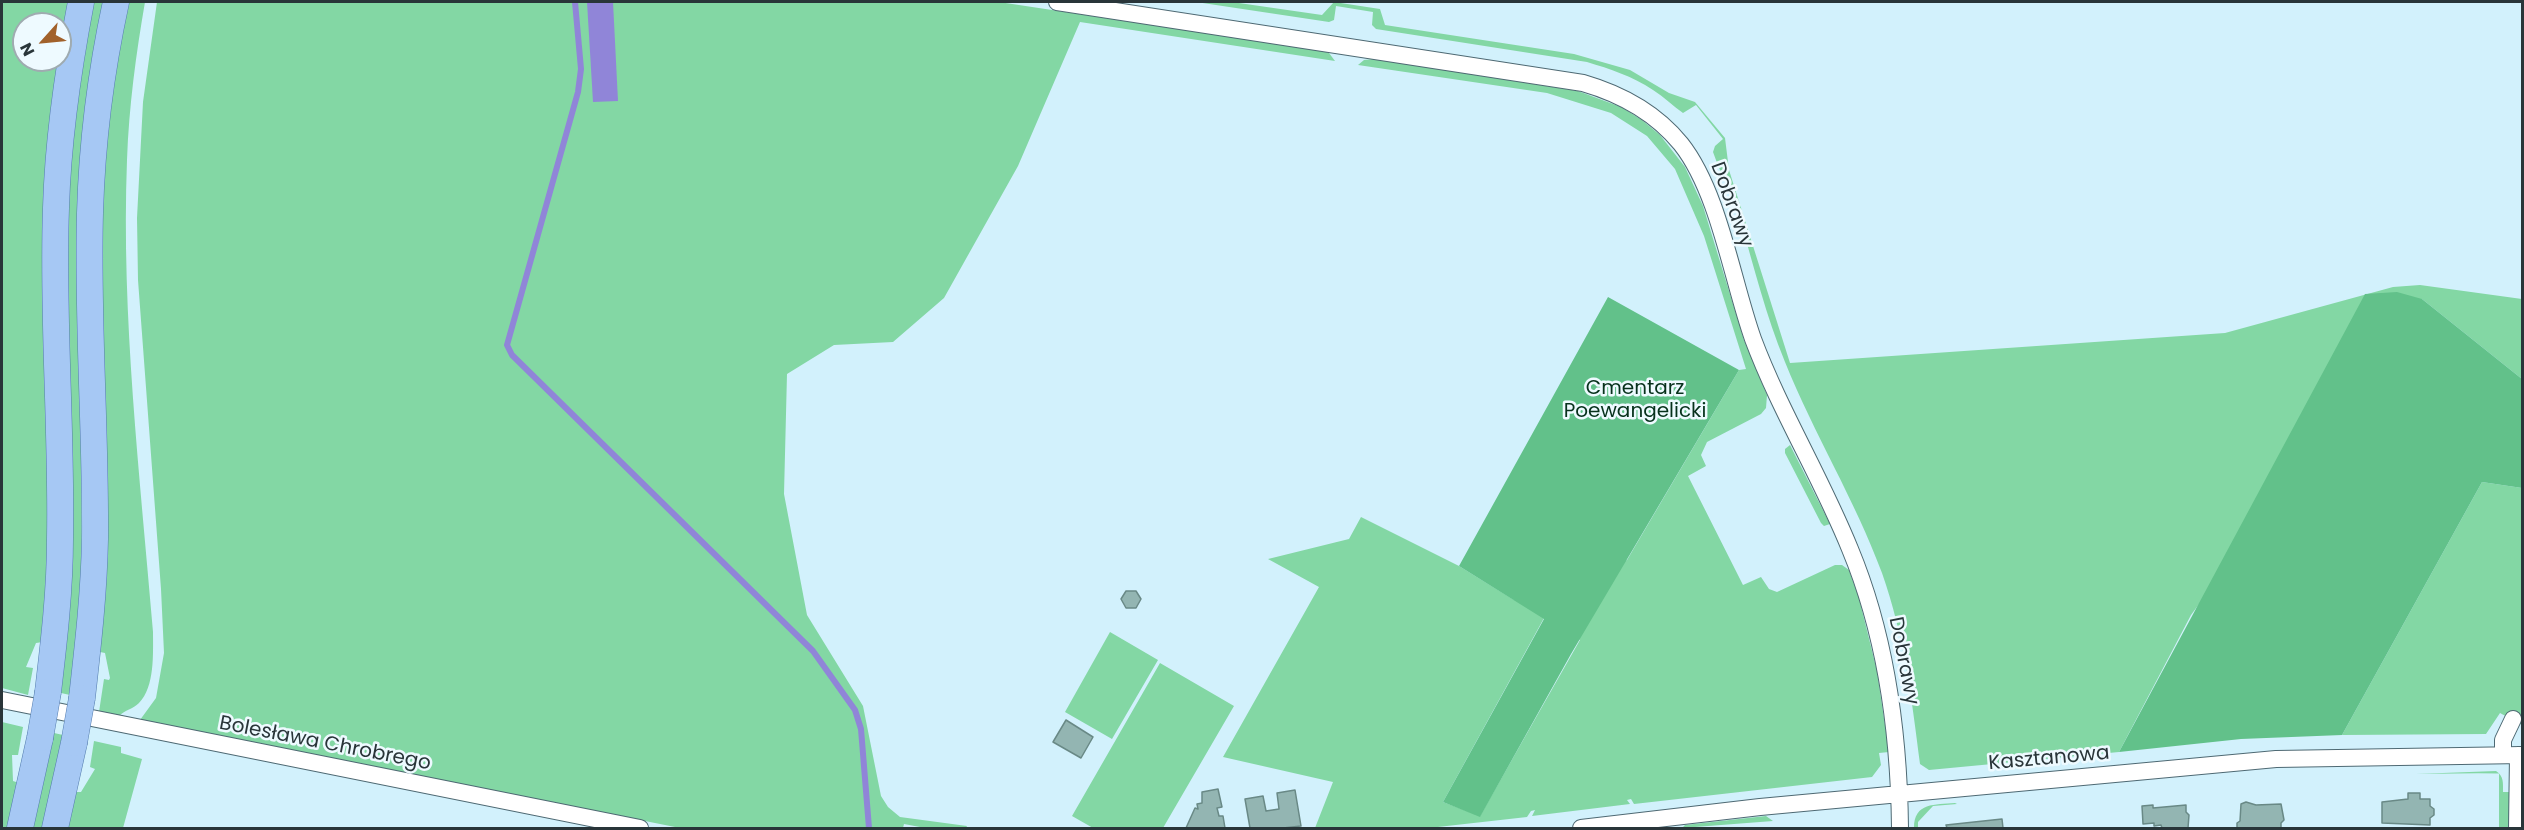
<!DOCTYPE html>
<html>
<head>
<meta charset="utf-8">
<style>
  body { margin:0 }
  #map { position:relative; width:2524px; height:830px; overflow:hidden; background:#d2f1fc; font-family:Poppins,sans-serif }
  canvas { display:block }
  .frame { position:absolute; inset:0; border:3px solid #293539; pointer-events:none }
  .north { position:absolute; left:12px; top:12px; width:60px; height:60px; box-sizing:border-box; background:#eefaff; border:2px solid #9fabb0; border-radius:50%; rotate:243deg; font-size:16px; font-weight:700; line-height:24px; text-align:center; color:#293539 }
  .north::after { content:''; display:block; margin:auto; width:21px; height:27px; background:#a1612b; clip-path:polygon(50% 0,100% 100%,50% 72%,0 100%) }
</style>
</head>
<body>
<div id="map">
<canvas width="2524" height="830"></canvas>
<div class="frame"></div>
<div class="north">N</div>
</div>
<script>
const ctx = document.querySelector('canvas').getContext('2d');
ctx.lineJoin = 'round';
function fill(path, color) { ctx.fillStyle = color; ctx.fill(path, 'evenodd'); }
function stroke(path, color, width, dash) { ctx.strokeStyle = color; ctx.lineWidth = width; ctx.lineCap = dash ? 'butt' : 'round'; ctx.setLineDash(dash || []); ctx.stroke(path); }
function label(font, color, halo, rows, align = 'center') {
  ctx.font = font + ' Poppins,sans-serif'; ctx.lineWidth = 5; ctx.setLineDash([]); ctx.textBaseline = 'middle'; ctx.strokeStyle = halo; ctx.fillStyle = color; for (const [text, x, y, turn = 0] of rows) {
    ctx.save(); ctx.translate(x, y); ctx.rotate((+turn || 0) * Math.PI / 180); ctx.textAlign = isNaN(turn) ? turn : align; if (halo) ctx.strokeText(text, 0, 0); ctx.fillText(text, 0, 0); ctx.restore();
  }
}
fill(new Path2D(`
  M2,2h67l-9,48v-26h-36v36h34l-9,479 -6,103 -7,1 -10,24 7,1 -5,27 -26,-7z
  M93,2h12l-24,400 1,181 -12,112 -9,-2 7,-485 5,-78z
  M128,2h17c-9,52 -16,104 -18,158 -6,157 13,315 26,472 0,21 2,55 -14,71 -6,6 -14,7 -20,13l-20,-4 5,-33 5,1 1,-2 -5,-25 -5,-1c11,-146 -2,-293 2,-439 2,-72 12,-142 26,-211z
  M157,2h842l325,49 5,2 6,8 -255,-39 -62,144 -74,132 -51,44 -59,3 -47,29 -3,120 23,121 56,91 18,90 7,11 12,10 67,9 -1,2h-46v-1l-16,-3 -1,4h-223l-540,-108 16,-22 8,-45 -3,-64 -23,-309 -1,-62 6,-116z
  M1196,2h36l90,13 12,-13 46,7 5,16 189,29 56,16 39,23 26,9 30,36 4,32 61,193 435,-30 168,-46 27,-2 102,14v80l-100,-80 -231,316 -72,137 -190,18 -9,-6c-8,-64 -16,-129 -38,-191 -27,-73 -68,-139 -97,-211 -19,-46 -31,-95 -45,-143 -7,-23 -19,-44 -27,-67l2,-6 8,-7 -27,-34 -13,8c-10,-7 -19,-16 -30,-23 -21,-14 -43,-21 -66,-28l-211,-33 -4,-4 1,-13 -37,-6 -2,14 -5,2z
  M1374,59l204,32 43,16 21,13 18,15 25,32 18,39 41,134 23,55 -1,13 -5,6 -54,28 -6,13 5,11 -18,10 55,109 18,-8 8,12 8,3 58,-27h7l7,5 10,28 18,73 12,81 -10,1 2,12 -9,12 -238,27 -3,-5 -4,1 3,4 -98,12 3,-6 -4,1 -4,6 -98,11h-114l18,-46 -110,-25 96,-170 -51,-28 81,-20 12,-22 98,49 55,34 113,-40 112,-190 7,-1 -42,-133 -29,-67 -28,-33 -36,-23 -64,-20 -189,-28 6,-5zM1544,618l36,22 -100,176 -37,-14z
  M1790,445l40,79 -6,2 -3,-3 -36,-70v-4z
  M2482,482l40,6v237l-22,-12 -14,21 -144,1z
  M1110,632l48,28 -46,79 -47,-27z
  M1160,663l74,43 -71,122h-70l-21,-12z
  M2,722l21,5 -5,28h-6l1,26 6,2 -11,45h-6z
  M54,733l9,2 -20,93h-11z
  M94,741l27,6v6l21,6 -19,69h-56l9,-36h5l14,-23 -5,-2z
  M2496,771c8,5 7,12 7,21h6v36h-10v-55l-83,1z
  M1955,803l2,1 -24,2 -15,16v6h-4c0,-26 21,-23 41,-25z
  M1766,816l7,5 -91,7 3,-3z`), '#83d7a4');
fill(new Path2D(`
  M2397,292l25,7 100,80v109l-40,-6 -140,253 -101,4 -122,13 246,-458z
  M1608,297l131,73 -168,284 -91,163 -37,-15 101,-183 -85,-53z`), '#62c18a');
fill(new Path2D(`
  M587,2h26l5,99 -25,1z`), '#9085d8');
stroke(new Path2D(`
  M575,2l6,67 -3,23 -71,253 5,10 301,296 42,59 6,19 8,99`), '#9085d8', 6);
const building = new Path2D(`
  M1126,591h10l5,8 -5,9h-10l-5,-9z
  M1066,720l27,17 -12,21 -28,-16z
  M1218,789l4,18 -5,1 2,8h4l2,12h-39l9,-20 3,1 -1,-5 5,-1v-11z
  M1295,790l6,36 -18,2h-33l-5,-29 18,-3 3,15 13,-2 -2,-16z
  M2408,793h12v6h10v7l4,3v6l-4,3v7l-48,-2v-21l26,-3z
  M2246,802l10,3 25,-1 3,16 -3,3v5h-44v-5l3,-2 1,-17z
  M2153,805v3l33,-3v7l3,3 -1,13h-26l-1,-3 -7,1v-3l-11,1 -1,-18z
  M2002,819l1,9h-56l-1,-3z`);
fill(building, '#93b5b2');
stroke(building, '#698986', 1.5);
const minor = new Path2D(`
  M1057,2l526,81c38,11 72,29 98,61 38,48 51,136 72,195 27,72 68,138 97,210 37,89 49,184 50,279
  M2,700l638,128
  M2503,755v-15l10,-21
  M1581,828l179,-21 516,-48 246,-4
  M2517,828l1,-73`);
const primary = new Path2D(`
  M48,692c6,-51 12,-102 12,-153 2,-111 -8,-221 -4,-331 2,-70 12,-138 25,-206
  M82,698c6,-53 12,-105 13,-159 1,-109 -8,-217 -5,-326 2,-71 11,-142 26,-211
  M20,828l20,-90
  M55,828l19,-85`);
stroke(minor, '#4e6973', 18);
stroke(primary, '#547cae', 27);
stroke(minor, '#fff', 16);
stroke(primary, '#a6c8f4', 26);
const primaryBridge = new Path2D(`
  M40,738l8,-46
  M74,743l8,-45`);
stroke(primaryBridge, '#547cae', 27, []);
stroke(primaryBridge, '#a6c8f4', 26);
label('20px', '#293539', '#eefaff', [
  ["Dobrawy",1731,205,70],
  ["Dobrawy",1903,661,79],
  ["Bolesława Chrobrego",325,744,11],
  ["Kasztanowa",2049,759,-5]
]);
label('20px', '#07321c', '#eefaff', [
  ["Cmentarz",1635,389],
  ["Poewangelicki",1635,412]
]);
</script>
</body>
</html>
